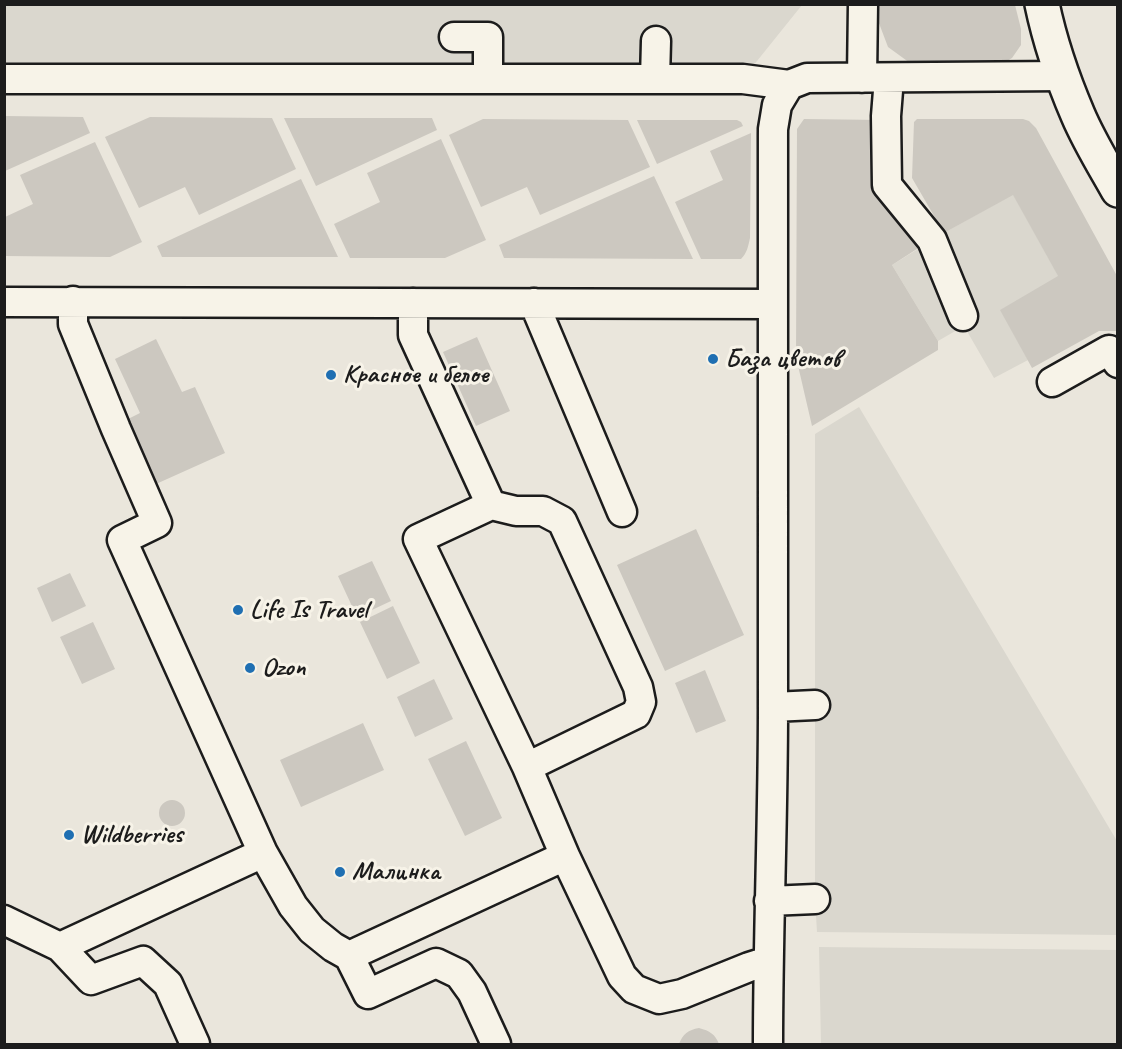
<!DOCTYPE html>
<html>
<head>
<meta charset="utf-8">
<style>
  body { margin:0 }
  #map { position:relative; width:1122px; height:1049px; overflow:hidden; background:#eae6dc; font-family:Caveat,sans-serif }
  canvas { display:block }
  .frame { position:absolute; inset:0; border:6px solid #1c1c1c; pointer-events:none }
</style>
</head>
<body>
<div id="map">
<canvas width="1122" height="1049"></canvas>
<div class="frame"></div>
</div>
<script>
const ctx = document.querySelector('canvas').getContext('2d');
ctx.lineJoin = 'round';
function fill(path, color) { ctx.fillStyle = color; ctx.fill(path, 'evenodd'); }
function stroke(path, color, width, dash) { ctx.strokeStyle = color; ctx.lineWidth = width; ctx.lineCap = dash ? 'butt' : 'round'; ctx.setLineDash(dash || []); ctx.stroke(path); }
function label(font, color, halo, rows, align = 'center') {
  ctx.font = font + ' Caveat,sans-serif'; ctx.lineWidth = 6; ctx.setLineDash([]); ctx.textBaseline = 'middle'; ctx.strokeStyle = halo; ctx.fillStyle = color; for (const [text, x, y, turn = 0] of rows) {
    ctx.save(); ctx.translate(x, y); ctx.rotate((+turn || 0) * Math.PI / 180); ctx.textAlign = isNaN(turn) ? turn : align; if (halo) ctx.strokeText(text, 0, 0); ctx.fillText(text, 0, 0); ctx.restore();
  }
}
fill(new Path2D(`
  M5,5h797l-49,61 -748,-1z
  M1013,194l46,83 -58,33 27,50 -34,18 -30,-52 -26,15 -46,-76 52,-32z
  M859,407l258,434v94l-300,-3 -2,-33v-465z
  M819,947l298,3v94h-296z`), '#dad7ce');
fill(new Path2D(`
  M877,5h138l6,24v16l-9,13 -10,6 -63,3 -29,-4 -22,-16 -11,-29z
  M5,116l78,1 7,16 -85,38z
  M150,117l122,1 24,51 -97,46 -14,-28 -46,21 -34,-71z
  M284,118h148l5,12 -121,56z
  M483,119l145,1 22,47 -110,48 -13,-28 -46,20 -32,-72z
  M804,119l77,1 39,127 -28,18 46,76v9l-126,76 -16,-69 1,-228z
  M917,119h106l6,2 7,7 81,148v55h-18l-67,37 -32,-58 58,-34 -45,-81 -69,38 -32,-55 2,-56z
  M637,120h100l4,2 2,4 -86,38z
  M751,133l-1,105c-2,9 -3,15 -9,21h-40l-26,-57 48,-22 -13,-29z
  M441,139l45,101 -41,18h-95l-16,-34 46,-22 -13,-29z
  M95,142l47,100 -32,15 -105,-1v-39l28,-13 -13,-29z
  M654,176l39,83 -189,-1 -5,-13z
  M301,179l37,78h-176l-5,-11z
  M477,337l33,74 -34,15 -33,-74z
  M156,339l26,53 13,-5 30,66 -69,31 -30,-64 14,-7 -25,-54z
  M696,529l48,106 -79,36 -48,-106z
  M372,561l19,40 -34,16 -19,-41z
  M70,573l16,33 -34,16 -15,-34z
  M393,606l27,57 -33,16 -27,-57z
  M93,622l22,47 -33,15 -22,-47z
  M705,670l21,51 -30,12 -21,-50z
  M434,679l19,40 -38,18 -18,-40z
  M363,723l21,47 -83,37 -21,-47z
  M466,741l36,77 -37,18 -37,-77z
  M159 813a13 13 0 1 1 26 0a13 13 0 1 1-26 0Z
  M699,1028c11,3 16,6 20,16h-40c4,-10 9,-14 20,-16z`), '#ccc8c0');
const minor = new Path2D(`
  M454,37h34v42
  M862,78l1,-74
  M889,78l-3,38 1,69 45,55 31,76
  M4,79h739l46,6 18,-7 256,-2
  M655,79l1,-38
  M73,301v23l43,105 41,94 -35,17 141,313 30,53 19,24 21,17 16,9 216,-100
  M4,302l768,2
  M413,303v32l78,170
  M534,303l88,209
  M1052,382l57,-32 9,13
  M773,707l42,-2
  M527,767l109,-53 5,-12 -3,-15 -76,-166 -19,-10h-27l-25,-6 -73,34 109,228 38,89 57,120 12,13 25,10 23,-5 67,-27 19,-6
  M769,901l46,-2
  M4,920l56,27 203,-94
  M60,947l31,33 52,-19 25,23 27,60
  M349,956l19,38 68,-31 23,11 13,18 24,52
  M768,1044c0,-112 5,-223 5,-335 1,-194 -1,-387 0,-580l4,-24 12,-20`);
const major = new Path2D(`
  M1042,4c8,38 21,76 36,111 11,26 26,50 40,75`);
stroke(minor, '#1c1c1c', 33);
stroke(major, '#1c1c1c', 38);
stroke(minor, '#f7f3e8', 28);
stroke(major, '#f7f3e8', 33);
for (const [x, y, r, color] of [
  [713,359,6,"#1f6fb2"],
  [331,375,6,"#1f6fb2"],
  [238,610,6,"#1f6fb2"],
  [250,668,6,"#1f6fb2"],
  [69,835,6,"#1f6fb2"],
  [340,872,6,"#1f6fb2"]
]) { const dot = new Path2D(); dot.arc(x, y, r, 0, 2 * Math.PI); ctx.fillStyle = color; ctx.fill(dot); stroke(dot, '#f7f3e8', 2); }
label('bold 26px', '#1c1c1c', '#f7f3e8', [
  ["База цветов",725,359],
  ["Красное и белое",343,375],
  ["Life Is Travel",250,610],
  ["Ozon",262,668],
  ["Wildberries",81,835],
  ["Малинка",352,872]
], 'left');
</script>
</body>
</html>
